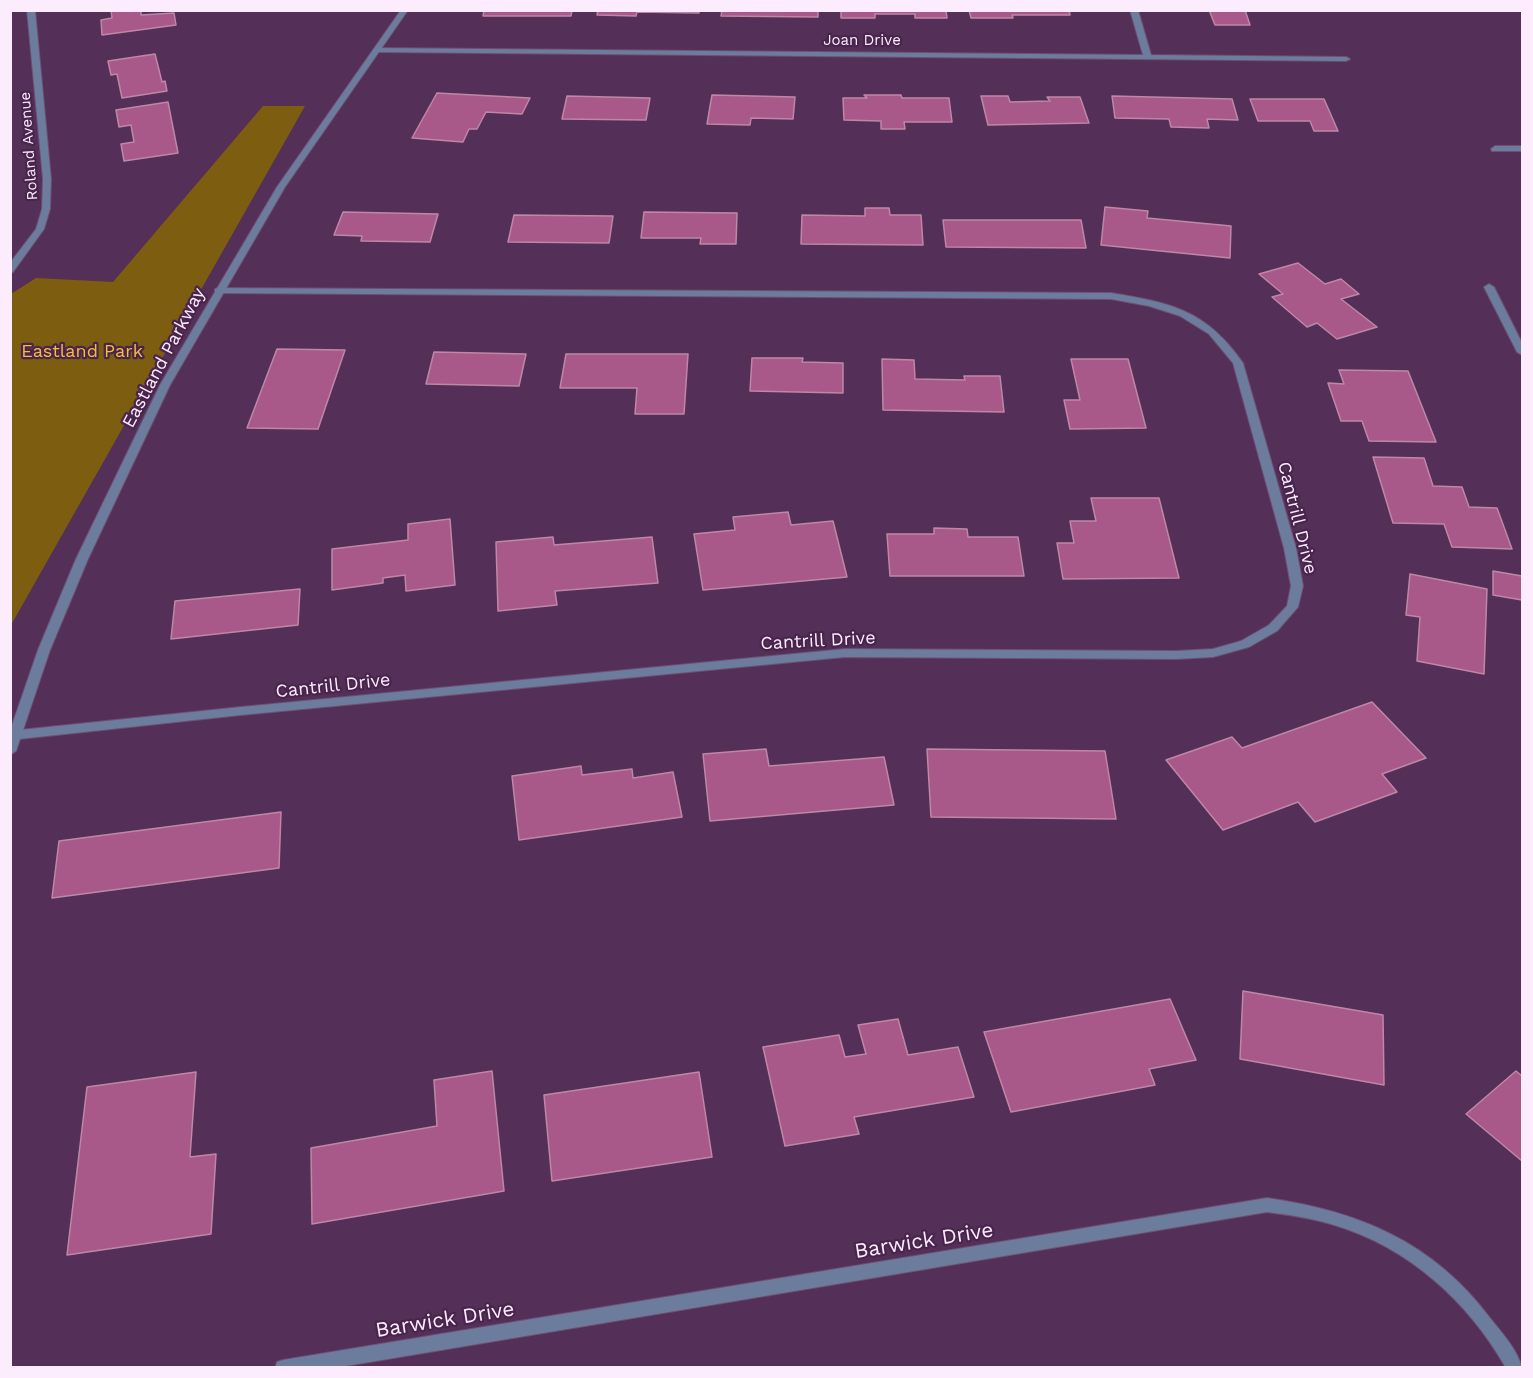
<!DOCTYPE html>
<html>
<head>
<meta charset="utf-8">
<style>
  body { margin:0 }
  #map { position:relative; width:1533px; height:1378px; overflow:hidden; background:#543058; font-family:"Work Sans",sans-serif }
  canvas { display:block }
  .frame { position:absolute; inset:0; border:12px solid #fdebfe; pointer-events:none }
</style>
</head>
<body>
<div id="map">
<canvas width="1533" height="1378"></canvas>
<div class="frame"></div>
</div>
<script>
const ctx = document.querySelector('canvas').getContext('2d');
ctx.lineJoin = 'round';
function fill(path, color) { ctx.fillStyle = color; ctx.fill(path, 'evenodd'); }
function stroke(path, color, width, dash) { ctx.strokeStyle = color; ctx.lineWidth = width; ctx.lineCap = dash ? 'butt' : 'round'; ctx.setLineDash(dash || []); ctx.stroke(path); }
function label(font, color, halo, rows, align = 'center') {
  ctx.font = font + ' "Work Sans",sans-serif'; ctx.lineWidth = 4.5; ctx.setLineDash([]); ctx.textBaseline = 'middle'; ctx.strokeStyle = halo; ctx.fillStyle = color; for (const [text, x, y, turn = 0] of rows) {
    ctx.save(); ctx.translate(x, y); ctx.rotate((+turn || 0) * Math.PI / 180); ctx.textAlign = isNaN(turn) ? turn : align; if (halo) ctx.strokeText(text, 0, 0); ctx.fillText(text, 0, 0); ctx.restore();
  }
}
fill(new Path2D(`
  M263,106h42l-294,519v-331l25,-16 77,4z`), '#7d5d10');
const building = new Path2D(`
  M111,10h30v5l33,-2 2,12 -74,10 -1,-15 11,-2z
  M484,10h88l-1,6h-88z
  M598,10h101v3l-62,-1 -1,4 -39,-1z
  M722,10h96v7l-97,-1z
  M841,10h105l1,8h-32v-4h-40v4h-34z
  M969,10h100l1,5h-58l1,3h-42z
  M1209,10h36l5,15h-35z
  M155,54l7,28 3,-1 2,10 -45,7 -5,-24 -6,1 -3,-14z
  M437,93l93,5 -8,16 -36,-2 -9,17h-8l-6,13 -51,-4z
  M712,95l83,2 -2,22 -42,-1 -1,7 -43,-1z
  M864,95h37l1,3h47l3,24h-48l1,7h-24v-8l-37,-1 -1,-22h24z
  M567,96l83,2 -4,22 -84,-1z
  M981,96h27l2,6 40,-1 -3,-4h33l9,26 -101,2z
  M1112,96l120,3 6,21 -31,-1 2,9 -38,-1 -2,-8 -54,-1z
  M1250,99h74l14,32h-24l-4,-10h-52z
  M168,102l10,51 -54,8 -3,-17 13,-2 -3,-17 -12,2 -3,-17z
  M1105,207l43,4 -1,7 84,8 -1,32 -129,-13z
  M865,208h24l1,7h31l2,30 -122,-1 1,-29 63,1z
  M343,212l95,2 -8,28 -69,-1 1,-5 -28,-1z
  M644,212l93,1 -1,31h-36l1,-6h-60z
  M514,215l99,1 -4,27 -101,-1z
  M943,220h138l5,28 -140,-1z
  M1298,263l27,21 16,-5 18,15 -18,5 36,28 -40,12 -20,-16 -10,4 -35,-30 11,-3 -24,-20z
  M277,349l68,1 -27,79 -71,-1z
  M434,352l92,2 -7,32 -93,-2z
  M566,354h122l-4,60h-49l2,-26h-77z
  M752,358h51l-1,4 41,1v30l-93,-2z
  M882,359l32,1 1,19 50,1 -1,-4h36l4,36 -121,-2z
  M1071,359h57l18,69 -76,1 -6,-29h16z
  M1339,370l69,1 28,71 -67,-1 -7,-20h-21l-13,-38 16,1z
  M1373,457l51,1 9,28 29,1 7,20 28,1 15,41 -60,-2 -8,-23 -51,-1z
  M1091,498h68l20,80 -116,1 -6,-36h17l-4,-22h26z
  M788,512l3,13 42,-4 14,56 -144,13 -9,-56 41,-4 -2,-13z
  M450,519l5,66 -49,6 -1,-16 -22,3v5l-51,7v-41l76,-9v-16z
  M934,528l33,1 1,8h50l6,39h-134l-3,-42h47z
  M553,537l1,8 98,-8 6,46 -103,8 2,14 -59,6 -2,-69z
  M1493,571l29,5v24l-29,-5z
  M1410,574l77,15 -3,85 -67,-13 3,-44 -14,-2z
  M300,589l-2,36 -127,14 4,-38z
  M1372,702l54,56 -44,16 15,18 -82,30 -17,-20 -75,28 -57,-70 66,-23 10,11z
  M766,749l3,17 115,-9 10,48 -184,16 -7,-67z
  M927,749l178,2 11,68 -185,-2z
  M581,766l1,9 50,-6 1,9 40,-6 9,45 -163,23 -7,-64z
  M281,812l-2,56 -227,30 7,-57z
  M1243,991l140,24 1,70 -144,-26z
  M1170,999l26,61 -47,9 6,16 -144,27 -27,-80z
  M898,1019l10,36 50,-8 16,50 -120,20 5,17 -74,12 -22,-99 76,-12 6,22 21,-3 -8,-29z
  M492,1071l12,120 -192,33 -1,-76 126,-22 -3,-46z
  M1516,1071l6,5v85l-56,-47z
  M196,1072l-6,85 26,-3 -5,80 -144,21 20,-168z
  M699,1072l13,85 -160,24 -8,-86z`);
fill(building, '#a85889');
stroke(building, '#bf87a7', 1.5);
const service = new Path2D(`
  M1495,146h27v5h-30l-1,-2z
  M1489,284l5,3 28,56v12l-5,-3 -33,-65z`);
const minor = new Path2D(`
  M27,10h8l16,169 -1,30 -6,20 -31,43 -3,1v-10l26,-34 6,-20 1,-30z
  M1130,10h8l13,45 195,2 4,2 -4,2 -969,-9 -4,-2 4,-2 766,7z
  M218,288l893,5c61,10 95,17 132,70l53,185 7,38 -5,21 -21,24 -28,16 -36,10 -37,2 -331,-2 -604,58 -231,25v-9l231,-24 604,-58 331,2 37,-2 28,-8 28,-16 18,-19 4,-20 -7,-38 -51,-185 -24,-29 -29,-18 -31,-10 -38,-7 -896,-6v-4z
  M1267,1198c92,13 166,44 223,120 12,15 27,31 32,50h-16c-38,-67 -98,-121 -172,-143 -22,-7 -44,-10 -67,-13l-933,156h-59l2,-6 6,-2z`);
const tertiary = new Path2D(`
  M401,10h7l-123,177 -115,198 -82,174 -38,91 -34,101 -6,4v-24l28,-81 38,-91 84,-174 117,-198z`);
stroke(service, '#6f4e73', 2);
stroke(minor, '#6f4e73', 2);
stroke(tertiary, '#6f4e73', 2);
fill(service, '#6b7c9d');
fill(minor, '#6b7c9d');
fill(tertiary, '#6b7c9d');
label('15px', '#fdebfe', '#49254d', [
  ["Joan Drive",862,41],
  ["Roland Avenue",29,146,-94]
]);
label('18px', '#f6be3d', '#49254d', [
  ["Eastland Park",82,352]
]);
label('18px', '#fdebfe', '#49254d', [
  ["Eastland Parkway",164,358,-62],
  ["Cantrill Drive",1297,518,76],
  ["Cantrill Drive",818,641,-3],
  ["Cantrill Drive",333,686,-6]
]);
label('21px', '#fdebfe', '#49254d', [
  ["Barwick Drive",924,1241,-9],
  ["Barwick Drive",445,1320,-9]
]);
</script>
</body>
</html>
